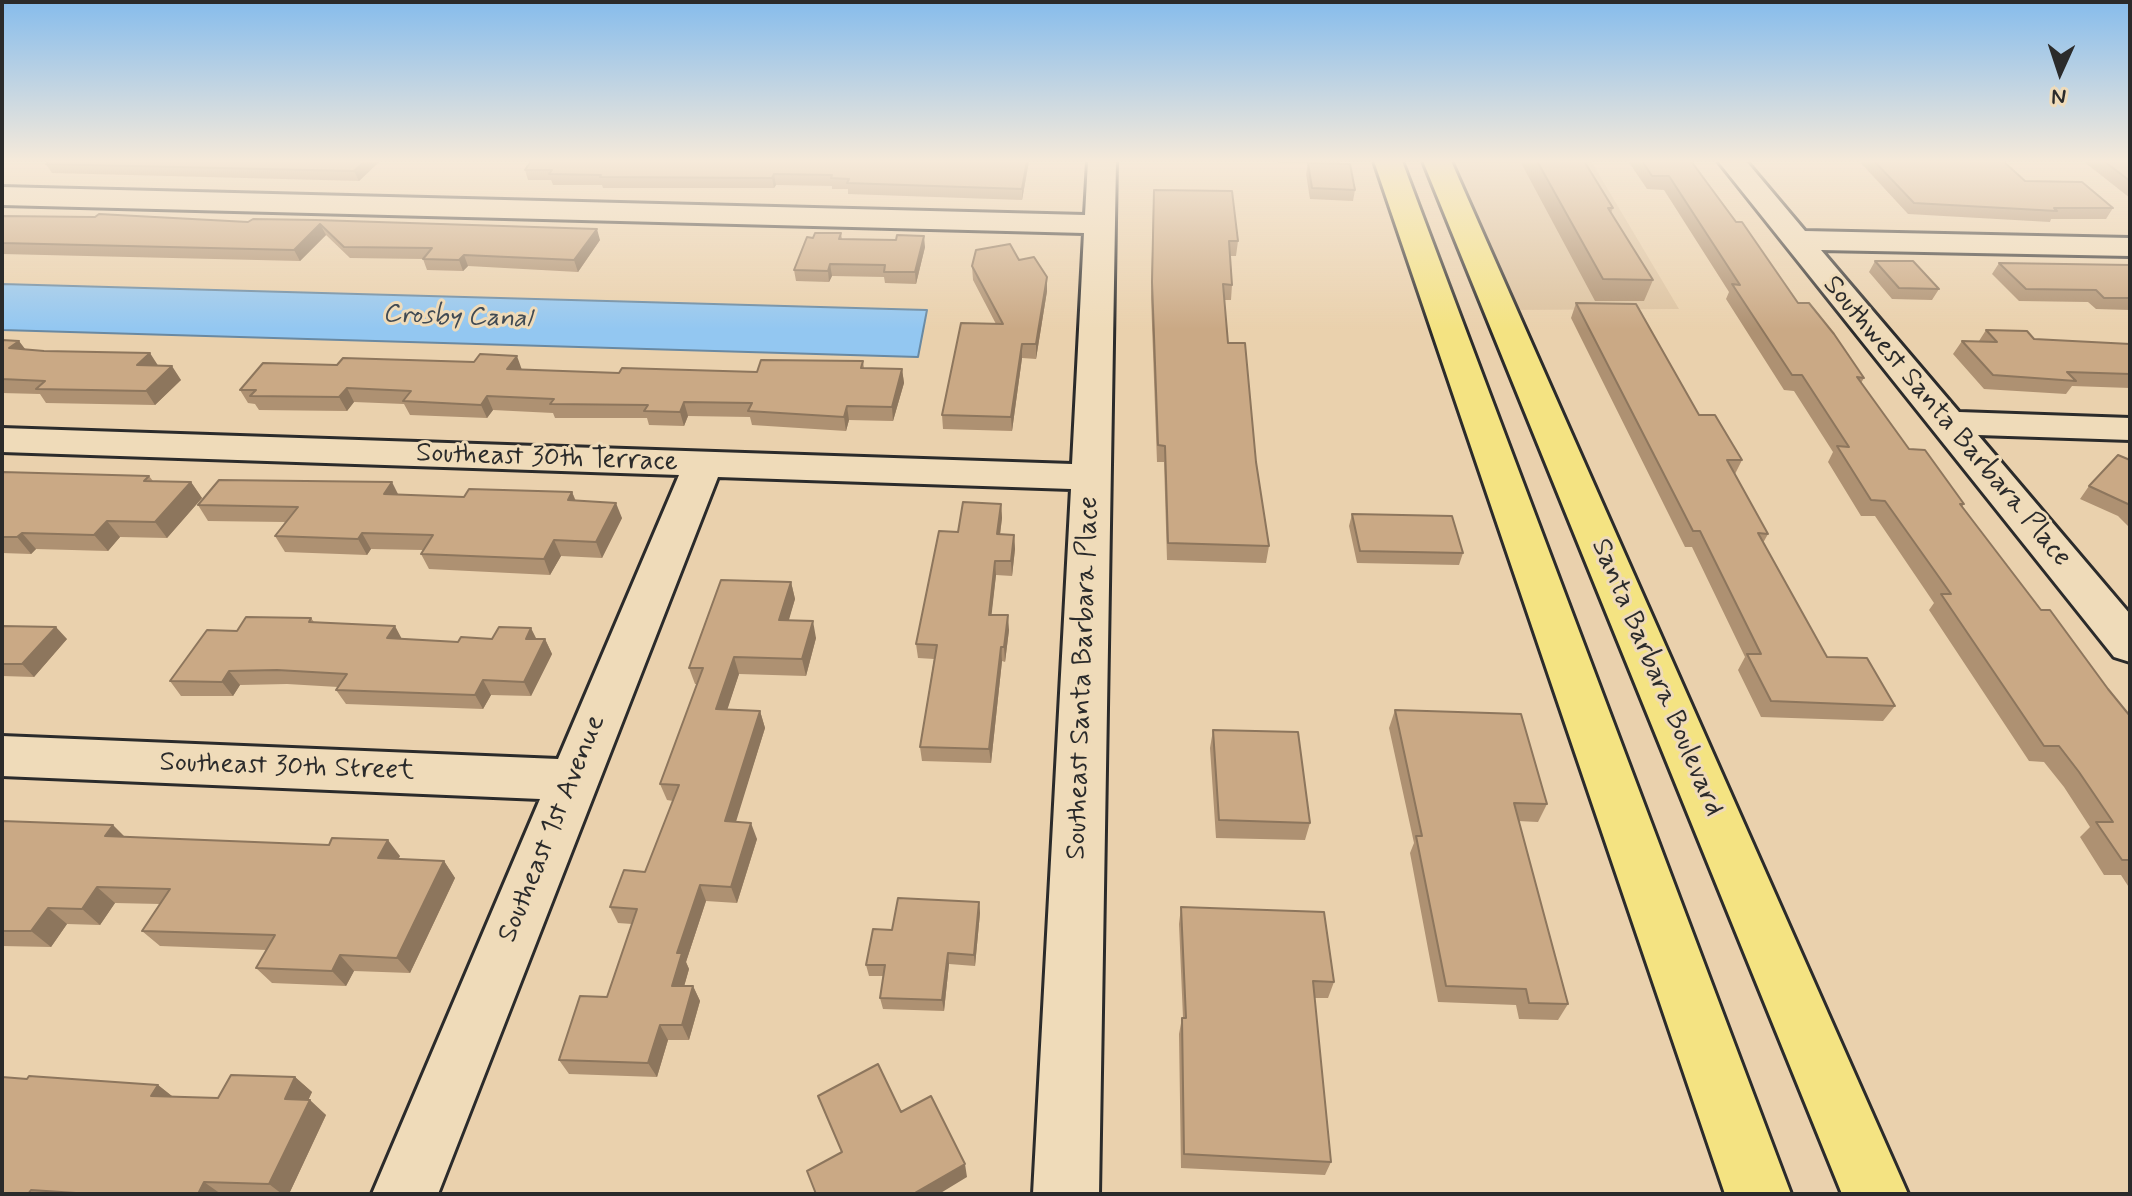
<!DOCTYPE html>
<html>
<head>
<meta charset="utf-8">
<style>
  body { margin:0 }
  #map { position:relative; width:2132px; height:1196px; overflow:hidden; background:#ead1ad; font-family:Mynerve,sans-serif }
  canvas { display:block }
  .frame { position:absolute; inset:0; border:4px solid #2b2b2b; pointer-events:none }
  .north { position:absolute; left:2020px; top:32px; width:80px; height:80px; -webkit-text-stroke:6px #efdbb9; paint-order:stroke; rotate:183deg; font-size:22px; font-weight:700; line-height:32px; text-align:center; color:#2b2b2b }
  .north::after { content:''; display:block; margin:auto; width:28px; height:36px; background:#2b2b2b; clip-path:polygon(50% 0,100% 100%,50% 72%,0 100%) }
</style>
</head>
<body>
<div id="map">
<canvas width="2132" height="1196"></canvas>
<div class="frame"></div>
<div class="north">N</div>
</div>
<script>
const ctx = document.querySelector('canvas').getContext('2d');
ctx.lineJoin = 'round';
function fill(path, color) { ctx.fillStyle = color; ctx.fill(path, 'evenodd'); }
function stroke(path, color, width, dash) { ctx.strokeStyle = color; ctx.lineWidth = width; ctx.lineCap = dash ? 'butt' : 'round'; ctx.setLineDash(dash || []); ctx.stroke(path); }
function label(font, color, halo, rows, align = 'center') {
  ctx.font = font + ' Mynerve,sans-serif'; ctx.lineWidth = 6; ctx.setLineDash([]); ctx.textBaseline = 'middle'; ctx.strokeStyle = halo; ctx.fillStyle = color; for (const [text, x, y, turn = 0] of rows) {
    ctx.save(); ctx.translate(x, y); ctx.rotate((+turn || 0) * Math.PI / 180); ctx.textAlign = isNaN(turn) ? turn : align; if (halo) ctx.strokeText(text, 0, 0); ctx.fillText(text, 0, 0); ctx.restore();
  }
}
fill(new Path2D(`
  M1447,161h144l88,148 -167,1z`), '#dcc29f');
const water = new Path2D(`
  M2,284l925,26 -9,47 -916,-27z`);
fill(water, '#93c7f1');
stroke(water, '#6989a2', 2);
const minor = new Path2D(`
  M1088,161h28l-17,1033h-66l38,-705 -353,-12 -280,717h-66l168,-395 -538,-23v-40l556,23 121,-284 -677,-23v-24l1070,36 12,-231 -1082,-28v-18l1083,28z
  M1718,161h28l59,70 325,7v18l-309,-6 138,162 171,6v22l-152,-5 152,179v48l-16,-5z`);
const major = new Path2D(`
  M1374,161h28l389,1033h-66z
  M1423,161h28l457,1033h-66z`);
stroke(minor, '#2b2b2b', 6);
stroke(major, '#2b2b2b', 6);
fill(minor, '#efdbb9');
fill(major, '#f4e382');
fill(new Path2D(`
  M49,161h331l-21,20 -307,-8 -6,-9z
  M531,161h498l-7,39 -174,-6v-5h-16v-3l-56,-1 -2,3h-171l-1,-3h-49l-2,-5h-23l-3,-10z
  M1278,161h43v2l34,27 -2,11 -43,-2 -4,-25 2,-11h-30z
  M1520,161h64l29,47 -2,5 42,67 -9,21h-49z
  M1628,161h63l107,142 66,75 -3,5 48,66 55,55 -2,3 79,103 89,106v173l-9,-14h-17l-24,-38 10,-10 -26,-40 -20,-25 -15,-1 -100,-151 5,-7 -59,-87h-14l-33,-54 5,-10 -39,-61 -10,-1 -58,-91 3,-7 -65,-102 -17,-1z
  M1859,161h144l22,20 88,27 -7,11h-55l-1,3 -142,-8z
  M2083,161h47v37z
  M1153,204l85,37 -2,15h-6l2,29 -1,15h-7l4,43 28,119 13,84 -3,17 -99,-3 -3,-98h-7l-6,-164z
  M2,216l246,6 5,-3 347,21 -22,32 -110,-6 -5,5 -36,-1 -4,-11 -73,-1 -24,-23 -26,26 -298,-7z
  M841,233l1,6 83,8 -9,37 -31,-1 -1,-6 -52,-1 -3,6 -33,-1 -2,-11 19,-32z
  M1019,260l28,31 -11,68 -14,-1 -10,73 -69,-2 -1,-14 54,-91 -23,-44 -1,-14z
  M1875,261l64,28 -7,11 -40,-1 -23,-27z
  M1999,263l131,2v45l-34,-1 -8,-7 -69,-1 -27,-27z
  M1576,303l123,112 43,45 -7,14 33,60 -5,9 64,114 68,49 -12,15 -122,-4 -23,-47 7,-13 -53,-110h-7l-114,-229z
  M1986,330l48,9 96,5v44l-58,-2 -6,8 -82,-5 -31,-35 9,-13h17z
  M2,340l23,10 133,16 23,14 -26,25 -109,-2 -6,-9 -38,-1z
  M863,361l1,7 38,1 2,14 -11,38 -44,-1 -3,11 -94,-6 -2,-8 -62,-1 -4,10 -35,-1 -2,-7h-92l-2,-5 -60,-3 -6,8 -77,-3 -6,-11 -50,-2 -7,9 -88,-1 -4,-6 -7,-1 -8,-13 282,-20 97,3 138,-1z
  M2130,460v68l-12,-12 -38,-17 9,-13z
  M2,472l147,4 4,5 38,1 11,16 -35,40 -47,-1 -12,14 -72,-2 -5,5 -29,-1z
  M572,492l4,9 46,17 -20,40 -41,-2 -11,19 -121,-6 -8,-15 2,-4 -52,-1 -4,6 -82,-3 -10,-16 10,-14 -77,-1 -10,-16 201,-10 65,2z
  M1001,504l1,14 -2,17h14l1,14 -3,27 -16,-1 -5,40 18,15 -4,32 -3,-1 -11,102 -69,-2 -2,-14 14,-88 -16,-1 -2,-14 42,-112z
  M1352,514l111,39 -4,12 -102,-2 -8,-37z
  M791,582l4,17 -7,22 28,17 -10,38 -67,-2 -12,35 33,2 5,17 -30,94 22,17 -20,64 -31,-2 -20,61 3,7 -5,17h9l7,15 -11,39h-21l-11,37 -88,-3 -10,-14 48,-63 25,-73 -14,-1 -8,-16 35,-35 28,-71 -6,-1 -7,-16 37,-100h-2l-6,-16z
  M311,618l3,4 88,17 56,3 87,-3 7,15 -21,42 -40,-1 -8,14 -137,-5 -10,-14 2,-3 -51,-3 -47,1 -7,11h-52l-11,-15 67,-50z
  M2,626l65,13 -33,38 -32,-1z
  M1395,710l152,94 -9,18 -20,-1 50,183 -10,16 -39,-1 -3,-14 -78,-3 -28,-149 4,-10 -25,-115z
  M1213,730l97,93 -5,17 -89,-2 -6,-90z
  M2,821l123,16 275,19 -2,3 46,2 11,17 -45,95 -56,-2 -8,15 -74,-3 -16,-15 11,-18 -107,-4 -18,-15 18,-27 -45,-1 -15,22 -33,-1 -16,23 -49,-1z
  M979,902l1,11 -5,53 -26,-2 -5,47 -61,-2 -3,-11 4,-22h-15l-3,-11 26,-35z
  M1181,907l153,75 -6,16h-14l17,164 -6,13 -144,-7 -2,-134 3,-16h1l-4,-94z
  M295,1077l17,15 -4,8 18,15 -37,79h-287l25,-115 131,6 15,12 45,1z`), '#ae9172');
fill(new Path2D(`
  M365,161h15l-21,20 -5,-10z
  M1027,161h2l-7,39v-11z
  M774,174l2,11 -2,3 -2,-10z
  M320,224l6,11 -26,26 -6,-11z
  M597,229l3,11 -22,32 -4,-12z
  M924,236l1,11 -9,37 -1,-12z
  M464,255l4,11 -5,5 -4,-11z
  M830,264l2,12 -3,6 -1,-11z
  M1047,277v14l-11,68v-15z
  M19,341l10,13 -20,-6z
  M1022,344v14l-10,73 -1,-14z
  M150,353l9,14 -22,-2z
  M517,356l5,14 -15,-1z
  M172,366l9,14 -26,25 -9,-14z
  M902,369l2,14 -11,38 -1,-14z
  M347,388l7,14 -7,9 -8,-14z
  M487,396l6,14 -6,8 -6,-13z
  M684,402l4,14 -4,10 -4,-14z
  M847,406l2,14 -3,11 -2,-14z
  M191,482l11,16 -35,40 -12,-16z
  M392,482l8,16 -16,-4z
  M572,492l6,16 -10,-8z
  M616,503l6,15 -20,40 -6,-16z
  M1001,504l1,14 -4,31 -1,-15z
  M107,521l13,16 -12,14 -14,-16z
  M22,533l14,16 -5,5 -14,-17z
  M362,533l9,16 -4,6 -9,-16z
  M1014,535l1,14 -3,27 -1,-15z
  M554,540l7,16 -11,19 -6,-16z
  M995,561l1,14 -6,54 -1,-14z
  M791,582l4,17 -11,38 -5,-17z
  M1008,615l1,15 -4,32 -1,-15z
  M813,621l3,17 -10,38 -4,-17z
  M395,626l8,15 -16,-3z
  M56,627l11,12 -33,38 -12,-13z
  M531,628l7,14 -12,-3z
  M545,639l7,15 -21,42 -7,-14z
  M1001,647l1,14 -11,102 -2,-14z
  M734,657l5,17 -17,52 -6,-17z
  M229,671l11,14 -7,11 -11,-14z
  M483,680l8,15 -8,14 -8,-14z
  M760,711l5,17 -34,110 -6,-17z
  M751,823l6,16 -20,64 -6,-16z
  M113,825l17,17 -25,-6z
  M388,840l12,16 -10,19 -12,-17z
  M444,861l11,17 -45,95 -13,-15z
  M700,885l6,16 -20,61 3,7 -9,32 -8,-15 5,-33z
  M97,887l18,16 -15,22 -18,-16z
  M979,902l1,11 -5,53 -1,-11z
  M48,908l19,16 -16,23 -20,-16z
  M948,953l1,11 -5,47 -2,-11z
  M340,955l14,16 -8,15 -14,-15z
  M693,986l7,15 -11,39 -7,-15z
  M660,1025l8,15 -11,37 -9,-14z
  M295,1077l17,15 -10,22 -17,-15z
  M158,1085l19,15 -26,-4z
  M310,1100l16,15 -37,79h-7l-13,-10z
  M965,1164l2,13 -28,17h-26z
  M204,1182l17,12h-23z`), '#8d765d');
const building = new Path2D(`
  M49,161h316l-11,10 -308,-7z
  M531,161h496l-5,28 -175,-6 2,-4 -18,-1 1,-3 -58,-1 -2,4 -172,-1 1,-2 -52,-1 3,-4h-27z
  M1537,161h47l29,47h-5l45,72 -50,-1z
  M1642,161h49l45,61h6l56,81h11l25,31 30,44 -7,-1 52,72 16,1 39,54h-4l81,106h9l58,79 22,27v144h-8l-26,-38h17l-34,-50 -20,-26h-15l-103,-152h10l-66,-93 -14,-1 -34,-54 12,1 -47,-72h-10l-60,-91 8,1 -71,-109h-17z
  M1874,161h129l22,20 57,1 31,26h-59l3,3 -143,-8z
  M2104,161h26v20z
  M1308,163l42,1 5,26 -43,-2z
  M1154,190l78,1 6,50h-9l3,44 -9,-1 5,59h17l11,119 13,84 -101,-3 -3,-97 -7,-1 -6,-163z
  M99,214l149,8 5,-3 63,1 281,9 -23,31 -110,-5 -5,5 -36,-1 9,-11 -88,-1 -24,-23 -26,26 -292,-7v-27l93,1z
  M815,233h26l-2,6 57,1 1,-5 27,1 -9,36h-31l1,-7 -55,-1 -2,7 -34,-1 13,-33 6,1z
  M1010,244l9,16 15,-3 13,20 -11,67h-14l-11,73 -69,-2 19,-92 42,1 -31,-58 4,-16z
  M1875,261h38l26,28 -40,-1z
  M1999,263l131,2v33h-26l-8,-8 -70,-1z
  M1576,303l60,1 63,111h16l27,45h-15l41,74 -10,-1 69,124 40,1 28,48 -124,-5 -24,-47h14l-61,-123h-7z
  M1986,330l41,1 7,8 96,5v30l-63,-2 9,9 -83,-6 -31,-34 35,1z
  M2,340l17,1 -10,7 35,3 106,2 -13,12 35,1 -26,25 -110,-2 9,-8 -43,-2z
  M480,354l37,2 -10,13 112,4 3,-5 135,4 4,-12 102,1 -2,7 41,1 -10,38 -45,-1 -3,11 -96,-6 4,-8 -68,-1 -4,10 -36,-1 4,-6 -98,-1 4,-5 -67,-3 -6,9 -78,-4 8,-10 -64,-3 -8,9 -89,-1 6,-6h-16l23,-27 74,2 6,-7 131,4z
  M2118,455l12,5v45l-41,-19z
  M2,472l147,4 -5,5 47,1 -36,40 -48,-1 -13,14 -72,-2 -5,4h-15z
  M219,480l173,2 -8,12 80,3 5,-8 103,3 -4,8 48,3 -20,39 -42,-2 -10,19 -123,-5 12,-19 -71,-2 -4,6 -83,-3 23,-29 -100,-2z
  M963,502l38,2 -4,30 17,1 -3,26h-16l-6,54h19l-4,32h-3l-12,102 -69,-2 17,-102 -21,-1 23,-113 19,1z
  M1352,514l100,2 11,37 -103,-2z
  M721,580l70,2 -12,38 34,1 -11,38 -68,-2 -18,52 44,2 -35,110 26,2 -20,64 -31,-2 -23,68h5l-10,33h21l-11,39h-22l-12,38 -89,-3 21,-64 27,1 30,-88 -27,-2 14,-37 21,2 34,-87 -19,-1 43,-116h-14z
  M246,617l65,1 -2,4 86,4 -8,12 71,4 3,-5 31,2 7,-12 32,1 -5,11h19l-21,43 -41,-2 -8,15 -139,-5 11,-16 -70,-4 -48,1 -7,11 -52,-1 37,-51 30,1z
  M2,626l54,1 -34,37h-20z
  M1395,710l126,4 26,90 -33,-1 54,201 -39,-1 -3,-14 -80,-3 -30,-150h6z
  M1213,730l85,2 12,91 -91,-3z
  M2,821l111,4 -8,11 224,9 3,-7 56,2 -10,18 66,3 -47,97 -57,-3 -8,16 -76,-3 19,-33 -133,-4 28,-42 -73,-2 -15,22 -34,-1 -17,23h-29z
  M898,898l81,4 -5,53 -26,-2 -6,47 -62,-2 5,-33h-19l7,-36 19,1z
  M1181,907l143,5 10,70 -21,-1 18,181 -147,-8 -2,-136h4z
  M878,1064l23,48 30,-16 34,68 -52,30h-97l-9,-23 35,-19 -24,-56z
  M231,1075l64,2 -10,22 25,1 -41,84 -65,-2 -6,12h-107l-60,-4 -3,4h-26v-117l25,2 2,-3 129,9 -7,11 67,2z`);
fill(building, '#caa985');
stroke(building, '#8d765d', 2);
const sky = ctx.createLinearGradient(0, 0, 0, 329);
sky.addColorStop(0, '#86bcec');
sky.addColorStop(0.49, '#f6eada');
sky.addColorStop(1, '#f6eada00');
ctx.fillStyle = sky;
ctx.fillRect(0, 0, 2132, 329);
label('italic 26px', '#404a53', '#efdbb9', [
  ["Crosby Canal",457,318,2]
]);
label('28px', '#2b2b2b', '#efdbb9', [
  ["Southwest Santa Barbara Place",1946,422,50],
  ["Southeast 30th Terrace",547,459,2],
  ["Southeast Santa Barbara Place",1084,678,-88],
  ["Santa Barbara Boulevard",1656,678,67],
  ["Southeast 30th Street",287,768,2],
  ["Southeast 1st Avenue",553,829,-68]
]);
</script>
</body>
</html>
